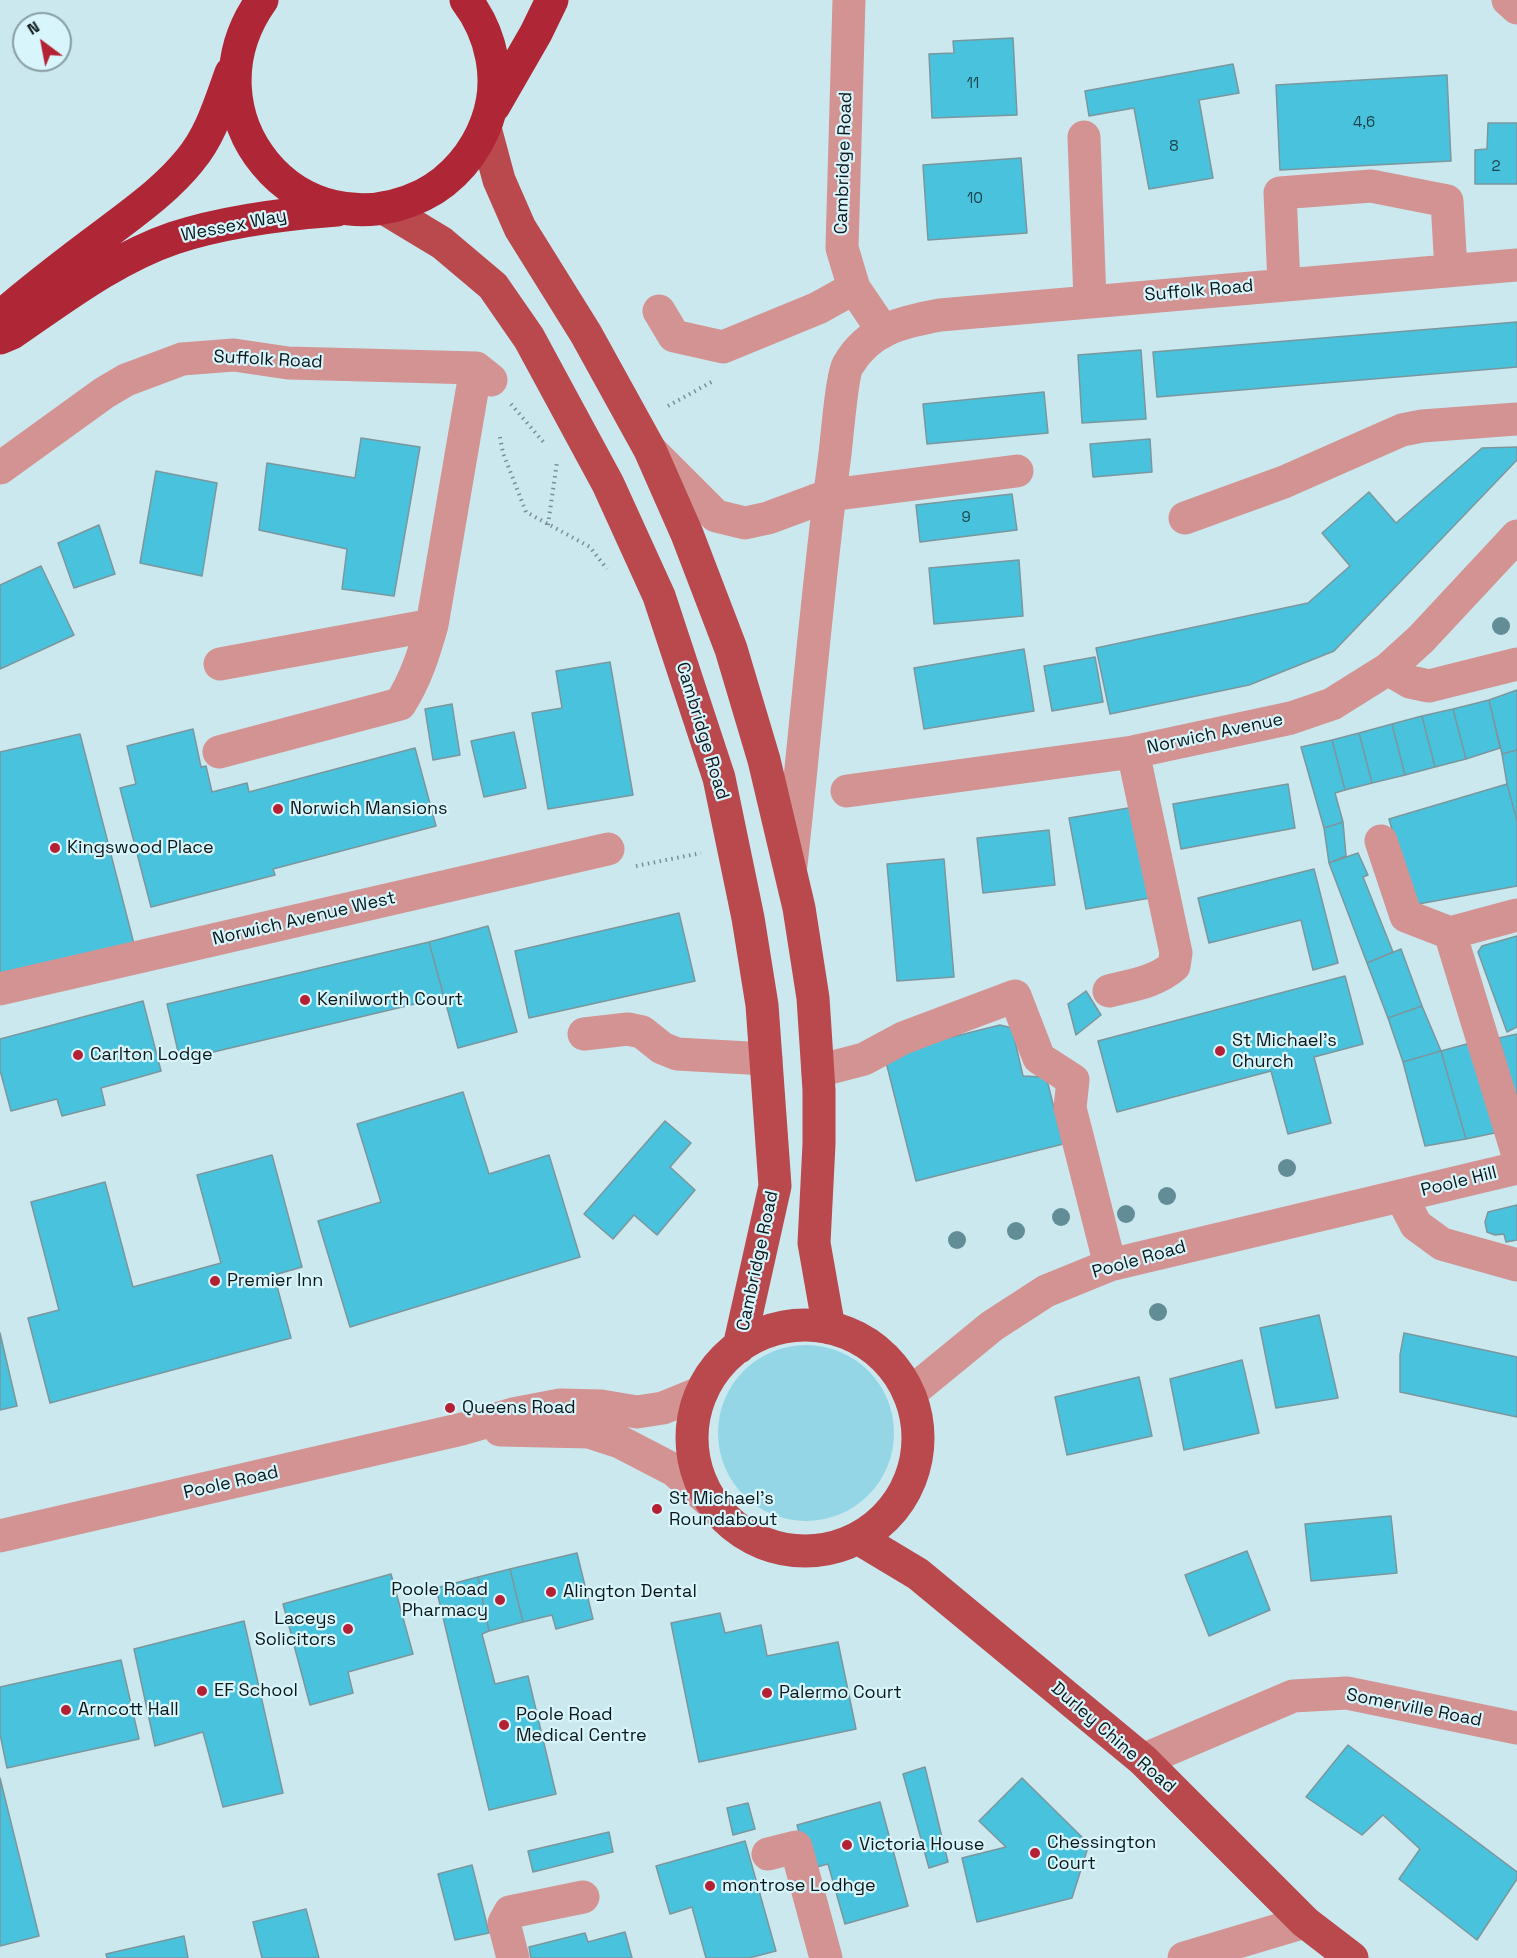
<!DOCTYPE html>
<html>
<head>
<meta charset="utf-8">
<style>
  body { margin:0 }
  #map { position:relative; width:1517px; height:1958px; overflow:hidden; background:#cbe8ef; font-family:"Space Grotesk",sans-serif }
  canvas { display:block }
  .north { position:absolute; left:12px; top:12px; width:60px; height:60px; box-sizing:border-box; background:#d8f5fc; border:2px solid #879da2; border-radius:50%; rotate:328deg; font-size:16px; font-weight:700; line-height:24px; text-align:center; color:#0d181a }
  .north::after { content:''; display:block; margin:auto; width:21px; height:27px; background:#b42135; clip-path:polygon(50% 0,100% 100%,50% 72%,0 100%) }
</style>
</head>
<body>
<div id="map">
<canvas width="1517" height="1958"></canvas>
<div class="north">N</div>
</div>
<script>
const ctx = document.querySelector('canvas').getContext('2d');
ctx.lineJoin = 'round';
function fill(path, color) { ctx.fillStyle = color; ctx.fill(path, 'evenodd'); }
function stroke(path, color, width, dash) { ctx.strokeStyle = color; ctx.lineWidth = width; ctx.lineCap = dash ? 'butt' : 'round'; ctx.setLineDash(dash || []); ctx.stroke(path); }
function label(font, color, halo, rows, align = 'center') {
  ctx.font = font + ' "Space Grotesk",sans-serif'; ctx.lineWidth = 4.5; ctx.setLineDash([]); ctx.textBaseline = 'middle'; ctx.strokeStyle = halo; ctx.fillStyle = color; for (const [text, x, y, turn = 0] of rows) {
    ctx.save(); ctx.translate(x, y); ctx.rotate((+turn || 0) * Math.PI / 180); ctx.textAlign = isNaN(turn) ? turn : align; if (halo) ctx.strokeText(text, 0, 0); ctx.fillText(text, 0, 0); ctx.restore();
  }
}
fill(new Path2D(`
  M718 1433a88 88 0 1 1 176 0a88 88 0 1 1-176 0Z`), '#95d6e6');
const building = new Path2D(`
  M1013,38l4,77 -85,3 -3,-64 25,-1 -1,-12z
  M1233,64l6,29 -40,7 14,78 -64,11 -15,-81 -45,8 -4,-25z
  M1447,75l4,86 -171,9 -4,-85z
  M1488,123h29v61h-42v-34l12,-1z
  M1021,158l6,75 -99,7 -5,-75z
  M1517,322v45l-360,30 -4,-45z
  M1141,350l5,69 -64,4 -4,-68z
  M1044,392l4,41 -121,11 -4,-40z
  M361,438l59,9 -26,149 -52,-7 5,-40 -88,-19 8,-67 88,15z
  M1150,439l2,33 -59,5 -3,-33z
  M1517,447v13l-183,191 -85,34 -139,29 -14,-66 212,-45 42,-37 -28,-33 47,-41 27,31 86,-75z
  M156,471l61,12 -15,93 -62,-13z
  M1012,494l5,36 -97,12 -4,-37z
  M99,525l16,49 -41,14 -16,-45z
  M1019,560l4,56 -89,8 -5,-56z
  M41,566l33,69 -74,34v-84z
  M1024,649l10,62 -110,18 -10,-61z
  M1095,657l8,45 -51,9 -8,-45z
  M610,662l23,133 -85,14 -16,-96 30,-5 -6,-37z
  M1517,690v60l-15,4 -13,-54z
  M1489,700l11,48 -34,11 -13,-50z
  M452,704l8,51 -27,5 -8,-51z
  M1453,709l13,50 -31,8 -13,-51z
  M1422,716l13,51 -30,8 -13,-51z
  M1392,724l13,51 -33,8 -13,-50z
  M193,729l8,38 5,-1 6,26 35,-9 2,9 166,-44 21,78 -163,43 2,6 -124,32 -31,-119 16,-4 -9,-38z
  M514,732l12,56 -42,9 -13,-56z
  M1359,733l13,50 -27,7 -13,-50z
  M80,734l54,210 -134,29v-221z
  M1332,740l13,50 -10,3 8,29 -19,6 -23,-81z
  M1517,750v71l-10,-37 -5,-30z
  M1288,784l7,44 -114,21 -8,-45z
  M1507,784l10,37v65l-104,19 -24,-86z
  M1140,806l16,91 -70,12 -17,-91z
  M1343,822l3,34 -17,7 -5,-35z
  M1049,830l6,55 -72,8 -6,-55z
  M1358,853l10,22 -5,2 30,75 -26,11 -38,-100z
  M944,859l10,118 -57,4 -10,-117z
  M1314,869l24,94 -25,7 -12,-50 -92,23 -11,-45z
  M679,913l16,68 -166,37 -14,-67z
  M488,926l29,106 -59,16 -29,-106z
  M1517,936v91l-10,5 -29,-80 4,-6z
  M429,942l15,55 -264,63 -13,-56z
  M1401,949l21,57 -34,12 -21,-55z
  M1345,976l18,68 -49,13 17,66 -43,11 -17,-63 -154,41 -19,-71z
  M1086,991l15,24 -25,20 -8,-31z
  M143,1001l18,70 -60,17 4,17 -43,11 -5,-17 -46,12 -11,-41v-31z
  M1422,1006l19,45 -38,11 -15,-44z
  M1000,1025l12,3 11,48 21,1 4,7 15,60 -147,37 -32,-127z
  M1517,1034v75l-18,-71z
  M1474,1042l25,90 -33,7 -25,-88z
  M1441,1051l25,88 -41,7 -22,-84z
  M463,1092l26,82 60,-19 31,102 -230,70 -32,-106 63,-19 -24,-78z
  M665,1121l26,22 -21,24 25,23 -38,45 -23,-20 -21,24 -29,-25z
  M272,1155l30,112 -28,8 17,63 -241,65 -22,-85 31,-8 -28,-108 74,-20 28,105 88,-24 -24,-88z
  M1517,1205v35l-11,2 -2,-8 -9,1 -8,-3 -2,-10 3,-10z
  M1319,1315l19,83 -62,10 -16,-80z
  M0,1333l17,73 -17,4z
  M1404,1333l113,24v60l-117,-25v-37z
  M1242,1360l17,73 -75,17 -14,-71z
  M1139,1377l13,59 -85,19 -12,-58z
  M1391,1516l6,57 -86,8 -6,-57z
  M1247,1551l23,59 -61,26 -24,-61z
  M577,1553l16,66 -37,10 -4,-14 -29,7 -13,-53z
  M510,1569l13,53 -34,9 -11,-54z
  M391,1574l22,80 -65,18 5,21 -43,12 -27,-101z
  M478,1577l11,54 -7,3 13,50 33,-8 28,118 -67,16 -53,-222z
  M720,1613l5,20 36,-8 6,31 71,-14 18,87 -157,33 -28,-139z
  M244,1621l39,172 -60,14 -20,-75 -48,14 -21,-97z
  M121,1660l18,79 -132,29 -7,-34v-47z
  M1348,1745l169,127v7l-40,61 -78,-61 21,-30 -37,-34 -21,20 -56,-38z
  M925,1767l23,95 -19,6 -26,-94z
  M0,1778l39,158 -39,10z
  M1022,1778l67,66 -17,54 -95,24 -15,-64 44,-11 -27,-26z
  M880,1802l28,104 -63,18 -17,-60 -19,5 -12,-44z
  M748,1803l7,26 -22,6 -6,-27z
  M609,1832l4,20 -80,20 -5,-21z
  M745,1841l31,110 -27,7h-43l-14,-51 -22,7 -14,-48z
  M472,1865l17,68 -34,7 -17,-66z
  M306,1909l13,49h-57l-9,-36z
  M625,1932l7,26h-101l-2,-11 56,-14 3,9z
  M184,1936l4,22h-81l-1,-4z`);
fill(building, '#49c3dd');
stroke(building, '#7b969d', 1.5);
stroke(new Path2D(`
  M511,404l34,40
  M668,406l47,-26
  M500,437l3,16 23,59 64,35 17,22
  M548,525l9,-63
  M636,866l65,-13`), '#7a8f94', 4, [1.5, 4.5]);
stroke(new Path2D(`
  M849,0l-7,248 12,40 29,43
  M1508,0l9,8
  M1084,137l6,164
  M1284,284l-4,-91 91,-7 76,15 4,69
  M659,311l15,25 49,11 95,-39 36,-20
  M651,451l65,65 29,7 23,-5 62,-23 187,-24
  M0,468l104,-75 22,-13 56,-21 52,-4 54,8 188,5 15,12
  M1185,518l99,-36 118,-52 20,-4 95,-7
  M220,664l212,-39 44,-257
  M1388,669l22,13 19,4 88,-22
  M219,752l181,-48c16,-25 24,-51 32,-79
  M847,791l286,-39 158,-34 41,-14 56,-35 33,-30 96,-103
  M1381,841l25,75 44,17
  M791,865c15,-137 26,-275 44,-411 2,-17 7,-79 13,-89 21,-36 54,-43 92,-50l577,-50
  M1450,933l67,219
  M1450,933l67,-18
  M0,989l608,-140
  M1109,991c23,-6 47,-9 65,-25l2,-13 -43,-201
  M584,1034l44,-5 14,3 20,16 15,6 89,5
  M818,1071l46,-12 39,-21 112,-42 24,62 34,22 -3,28 40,157
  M1401,1196l15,29 26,19 75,21
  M909,1394l83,-68 54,-35 64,-26 407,-97
  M500,1430l89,2 31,10 54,28 40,35
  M0,1536l462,-107 51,-15 47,-9 41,1 36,6 26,-4 39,-16
  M1143,1760l150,-64 54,-3 170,35
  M768,1854l28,-7 30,111
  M513,1958l-9,-35 6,-11 73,-15
  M1184,1958l121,-36`), '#d39392', 33);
stroke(new Path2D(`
  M485,128l14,52 21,48 66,106 64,116 37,84 44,115 33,111 35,148 14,90 6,92v54l-5,99 15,85
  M384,208l58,35 51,43 36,52 79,146 51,112 60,182 29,140 14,87 13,181 -36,161
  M692 1438a113 113 0 1 1 226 0a113 113 0 1 1-226 0Z
  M858,1538l60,36 225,186 162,162 47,36`), '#ba494e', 33);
stroke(new Path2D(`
  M262,0c-81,114 35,256 161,195 30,-15 53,-43 64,-74 15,-41 5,-87 -21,-121
  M494,106l42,-73 16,-33
  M0,317c34,-29 69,-56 104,-82 30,-23 63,-46 86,-75 21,-25 30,-57 41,-87
  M0,338l12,-5c51,-35 103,-75 162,-95 52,-17 109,-24 163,-28`), '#af2636', 33);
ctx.fillStyle = '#628d96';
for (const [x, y] of [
  [1501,626],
  [1287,1168],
  [1167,1196],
  [1126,1214],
  [1061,1217],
  [1016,1231],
  [957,1240],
  [1158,1312]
]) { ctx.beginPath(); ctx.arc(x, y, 9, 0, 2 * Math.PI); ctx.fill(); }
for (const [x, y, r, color] of [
  [278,809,6,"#b42135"],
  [55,848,6,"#b42135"],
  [305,1000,6,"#b42135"],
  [1220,1051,6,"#b42135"],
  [78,1055,6,"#b42135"],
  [215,1281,6,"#b42135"],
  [450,1408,6,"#b42135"],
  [657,1509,6,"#b42135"],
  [551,1592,6,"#b42135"],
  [500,1600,6,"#b42135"],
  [348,1629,6,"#b42135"],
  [202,1691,6,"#b42135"],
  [767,1693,6,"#b42135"],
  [66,1710,6,"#b42135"],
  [504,1725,6,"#b42135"],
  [847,1845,6,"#b42135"],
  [1035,1853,6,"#b42135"],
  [710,1886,6,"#b42135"]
]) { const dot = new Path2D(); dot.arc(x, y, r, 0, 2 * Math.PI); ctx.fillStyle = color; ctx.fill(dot); stroke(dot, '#d8f5fc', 2); }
label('15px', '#1c434b', null, [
  ["11",973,84],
  ["4,6",1364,123],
  ["8",1174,147],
  ["2",1496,167],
  ["10",975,199],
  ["9",966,518]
]);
label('18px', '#0d181a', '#d8f5fc', [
  ["Cambridge Road",844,163,-88],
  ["Wessex Way",234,226,-11],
  ["Suffolk Road",1199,291,-5],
  ["Suffolk Road",268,360,3],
  ["Cambridge Road",702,731,73],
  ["Norwich Avenue",1215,734,-12],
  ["Norwich Avenue West",304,919,-13],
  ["Poole Hill",1459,1182,-14],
  ["Poole Road",1139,1260,-16],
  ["Cambridge Road",758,1261,-78],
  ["Poole Road",231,1483,-13],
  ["Somerville Road",1414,1708,11],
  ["Durley Chine Road",1113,1738,41]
]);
label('18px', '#0d181a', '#d8f5fc', [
  ["Norwich Mansions",290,809],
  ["Kingswood Place",67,848],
  ["Kenilworth Court",317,1000],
  ["St Michael's",1232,1041],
  ["Church",1232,1062],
  ["Carlton Lodge",90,1055],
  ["Premier Inn",227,1281],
  ["Queens Road",462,1408],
  ["St Michael's",669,1499],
  ["Roundabout",669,1520],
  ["Poole Road",488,1590,"right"],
  ["Pharmacy",488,1611,"right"],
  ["Alington Dental",563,1592],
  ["Laceys",336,1619,"right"],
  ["Solicitors",336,1640,"right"],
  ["EF School",214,1691],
  ["Palermo Court",779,1693],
  ["Arncott Hall",78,1710],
  ["Poole Road",516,1715],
  ["Medical Centre",516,1736],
  ["Chessington",1047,1843],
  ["Court",1047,1864],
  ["Victoria House",859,1845],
  ["montrose Lodhge",722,1886]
], 'left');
</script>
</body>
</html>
